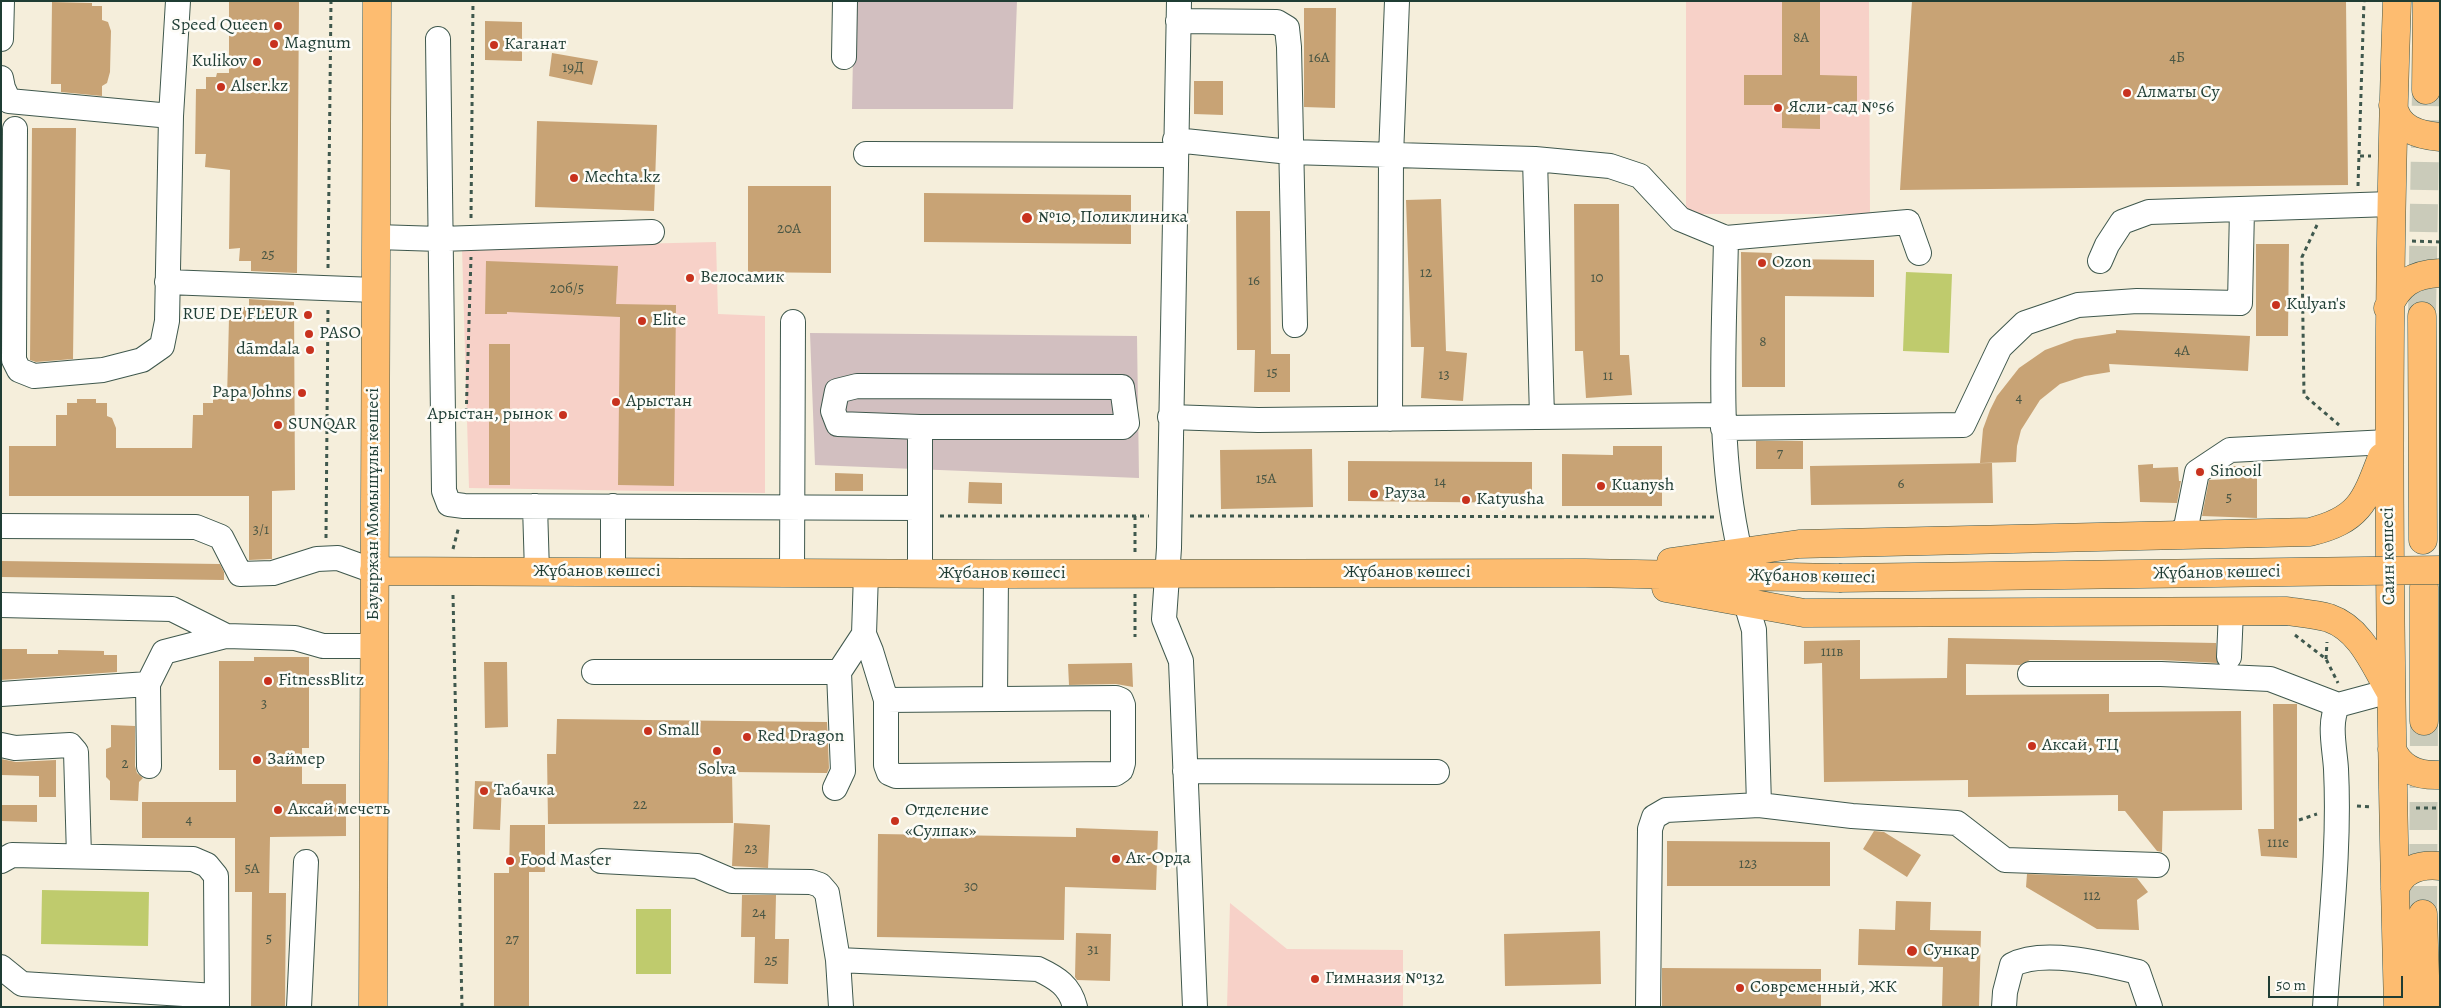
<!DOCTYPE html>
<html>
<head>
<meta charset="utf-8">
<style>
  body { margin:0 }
  #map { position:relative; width:2441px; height:1008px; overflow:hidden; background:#f5eedb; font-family:Alegreya,serif }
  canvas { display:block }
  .frame { position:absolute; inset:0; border:2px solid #1f3d34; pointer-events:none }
  .scale { position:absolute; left:2268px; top:976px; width:135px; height:22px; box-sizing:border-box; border:2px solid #1f3d34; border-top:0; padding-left:6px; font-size:15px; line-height:18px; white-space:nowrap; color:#1f3d34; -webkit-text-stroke:4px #fdfcf7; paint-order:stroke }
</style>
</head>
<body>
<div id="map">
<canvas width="2441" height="1008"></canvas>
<div class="frame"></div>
<div class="scale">50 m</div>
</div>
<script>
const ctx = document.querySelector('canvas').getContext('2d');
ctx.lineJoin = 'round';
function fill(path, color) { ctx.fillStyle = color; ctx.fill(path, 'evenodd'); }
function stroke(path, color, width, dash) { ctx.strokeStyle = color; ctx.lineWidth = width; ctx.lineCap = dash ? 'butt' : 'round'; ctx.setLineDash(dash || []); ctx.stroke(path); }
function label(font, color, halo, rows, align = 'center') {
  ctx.font = font + ' Alegreya,serif'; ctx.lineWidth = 5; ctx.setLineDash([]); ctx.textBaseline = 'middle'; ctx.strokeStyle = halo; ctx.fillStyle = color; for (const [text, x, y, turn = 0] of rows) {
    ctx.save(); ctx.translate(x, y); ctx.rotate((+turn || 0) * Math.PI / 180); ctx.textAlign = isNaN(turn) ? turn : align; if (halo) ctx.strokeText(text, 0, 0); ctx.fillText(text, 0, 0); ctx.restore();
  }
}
fill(new Path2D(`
  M1686,1h183l1,213h-184z
  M716,242l2,72 47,2v177l-296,-5 -7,-240z
  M1230,903l57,46 116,1v57h-176z`), '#f7d1c8');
fill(new Path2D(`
  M854,1h163l-4,108h-161z
  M810,333l327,3 2,142 -324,-13z`), '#d2bfc0');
fill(new Path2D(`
  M1906,272l46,2 -3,79 -46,-2z
  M42,890l107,2 -1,54 -107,-2z
  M636,909h35v65h-35z`), '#bfcb6d');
fill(new Path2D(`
  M229,1h70l-2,272 -46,-2v-10h-12l1,-13 -11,1 1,-79 -25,-3 1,-13h-11l1,-65h10v-12h10l1,-4h12z
  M1782,1h38v74l37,1v30h-37v23l-38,-1v-23h-38v-30h38z
  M1912,1h434l2,184 -448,5z
  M52,2l40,1v3h10v14l6,2 3,9 -1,41 -3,11 -5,3v10l-41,-4v-8h-10z
  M1304,8h32l-1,100 -31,-1z
  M485,21l37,1v39l-37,-1z
  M552,53l46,8 -6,24 -43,-9z
  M1194,81h29v34l-29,-1z
  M537,121l120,4 -3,86 -119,-4z
  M32,128h44l-3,231 -37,3 -6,-2z
  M748,186h83v87l-83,-1z
  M924,193l207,2v49l-207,-2z
  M1441,199l5,152 21,2 -4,48 -42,-3 3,-51h-13l-5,-147z
  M1574,204h45l1,151h9l3,40 -46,3 -3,-47h-8z
  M1236,211h34l1,143h19v38h-36l1,-42h-18z
  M2256,244h33l-1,92h-32z
  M1741,252l31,1 -1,6 103,1v37l-89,-1v91h-43z
  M486,261l132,5 -2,38 60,1 -2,181 -56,-1 2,-168 -113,-5v2h-22z
  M249,299l45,3 1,188 -23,1v68l-23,1v-64h-240v-50h47v-31h11v-12h10v-4h19v4h11v13l5,2 4,10v20h76l1,-33h10v-12h10v-4h14l2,-81 10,1v-12h10z
  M2116,330l134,6 -2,35 -139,-7 1,8 -25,4 -25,8 -20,16 -19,30 -4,16 -1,16 -36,1 3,-34 7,-19 7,-14 22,-28 26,-18 30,-11 41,-6z
  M489,344h21v141h-21z
  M1756,441h47v28h-47z
  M1613,446h49v60h-100v-52l51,1z
  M1312,449l1,58 -92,2 -1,-59z
  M1348,461l184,1v41l-184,-2z
  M1992,463l1,40 -182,2 -1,-39z
  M2153,464v4l25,-1 1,14h2l-4,22 -37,-1 -2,-37z
  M2230,466h27v52l-55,-2 7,-36 21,-1z
  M835,473l28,1v17h-28z
  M969,482l33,1v21l-34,-1z
  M1,561l219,3 4,8v8l-223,-3z
  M1948,638l268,5 1,20 -56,-3h-131l-10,5 -54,-1v31l143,-1v18l132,-1 1,99 -79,1 -1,41 -5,-1 -32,-40h-7v-16l-150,2v-17l-144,2 -2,-119 -18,1v-23l56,-1v39l87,-1z
  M1,649h26v5h31v-4l46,1v4h13v17l-116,8z
  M254,657h55v91h-7v36h44v52l-76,1 -1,56h17l-1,114h-34l1,-115h-17v-54h-93v-36h94v-32h-17v-109h35z
  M484,662h23l1,65 -23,1z
  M1132,663l1,24 -17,-3 -47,1 -1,-21z
  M2273,704h24v154l-36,-2 -3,-27h16z
  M557,719l270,3 2,46 -2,5 -95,-1 1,51 -185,1 -1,-70h9z
  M111,725l24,1v40l2,7 6,5 -4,4 -1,19 -28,-1v-19l-4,-4v-28l5,-2z
  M1,759l15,3 40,-2v37h-17v-21l-38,-1z
  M475,781l27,1 -2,48 -27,-1z
  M1,805h36v17l-36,-1z
  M734,823l36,2 -2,43 -36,-2z
  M510,825h35v47h-16v135h-35v-134h15z
  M1076,828l82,3 -2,59 -91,-3 -1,53 -187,-3 1,-103 198,3z
  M1874,831l10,1 37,23 -14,22 -44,-28z
  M1667,841l163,1v44h-163z
  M2027,874l110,4 11,14 -11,8 2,30 -42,-1 -71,-42z
  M742,895h34l-1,44h14l-1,45 -34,-1 1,-46h-14z
  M1896,901l35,1 -1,28 51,1 -2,76h-37l1,-40 -85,-2 1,-36 36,1z
  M1600,931l1,53 -96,2 -1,-52z
  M1076,933l35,1 -1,47 -33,-1 -2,-3z
  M1662,968l159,1v38h-159z`), '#c8a375');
stroke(new Path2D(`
  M2422,316l4,-226
  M2423,914l1,-193`), '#cacbba', 28, [28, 14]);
const minor = new Path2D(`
  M1179,1l-10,547 -5,71 17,42 14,346
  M1178,21l99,1 10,6 2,19 6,278
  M1,39l1,-38
  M438,39l6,452 5,13 15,2 456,2
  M844,57l1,-56
  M1,78l2,10 6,13 162,15
  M15,129l-1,231 5,10 15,6 69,-6 39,-10 20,-14 5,-25 4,-205 7,-115
  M1175,140l115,12 245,7 75,7 30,10 40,43 46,19 182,-16 11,31
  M866,154l309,1
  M1535,159l7,258
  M376,237l64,2 212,-7
  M1726,238c-2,105 -10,211 14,314
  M2100,261l7,-16 15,-23 27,-10 242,-8
  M167,282l208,8
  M1170,417l88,3 464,-5
  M1390,419l1,-263 6,-155
  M1723,428l240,-3 37,-78 25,-24 53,-18 59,-4 103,2 2,-94
  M535,506l2,66
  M613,506v66
  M1,526l195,1 25,10 19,37 33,-1 44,-14 21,-1 36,13
  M2175,536l11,-9 11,-55 33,-22 158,-8
  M792,573l1,-251
  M866,573l-2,61 7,17 15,49v65l3,8 7,3 219,-2 6,-4 2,-7v-58l-2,-5 -5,-2 -230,2
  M920,573v-146h203l4,-4 -5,-36 -265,-1 -20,5 -4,20 5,13 82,3
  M1746,603l8,27 5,175
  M1,605l171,4 54,27
  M2229,657l2,-46
  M594,672h245
  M2030,674h131l109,5 68,26 52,-14
  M1,694l147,-10
  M995,699l1,-125
  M1,745l14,3 55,-3 6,7 3,104
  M149,766l-1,-82 16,-32 62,-16 69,2 28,8h50
  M1185,771l252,1
  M835,788l8,-17 -4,-99 25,-38
  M1,861l11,-6 181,4 14,6 9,11 1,131
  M601,861l96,5 35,15 79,1 9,3 7,8 11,67 3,47
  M838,960l200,9c19,9 32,17 37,38
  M1,967l21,17 194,12
  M299,1007l7,-145
  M1648,1007l2,-178 4,-12 12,-7 93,-5 93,11 105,7 48,37 152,5
  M2004,1007l1,-15 7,-27c31,-17 93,-1 126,7l12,35
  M2325,1007c5,-79 15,-159 11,-238 -1,-19 -8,-47 2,-64`);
const major = new Path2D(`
  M2397,1c-12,335 -8,670 1,1006
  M2426,90l1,-89
  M2393,105c4,24 25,30 47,32
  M2388,308c10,-24 25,-34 52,-35
  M2422,316l1,224
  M1671,562l128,-18 511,-12c49,-12 55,-30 72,-75
  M374,571l622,3 589,-1 254,5
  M2424,587v134
  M1666,588l138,25 483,-2c13,2 29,3 42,7 32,11 45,46 61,73
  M2392,749c8,21 27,27 48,26
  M2395,889c7,-20 25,-25 45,-23
  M2423,914l3,93
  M373,1007l4,-1006`);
stroke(minor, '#3f584d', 26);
stroke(major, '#3f584d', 29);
stroke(new Path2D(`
  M2360,156h11
  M2358,186l6,-185
  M471,218l2,-217
  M2317,225l-15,32 2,138 35,30
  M2412,241l28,1
  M328,268l3,-267
  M466,420l5,-163
  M940,516h209
  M1135,516v37
  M1190,516l524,1
  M326,538l2,-231
  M453,549l6,-23
  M1135,594v43
  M453,595l9,412
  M2295,635l31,24 12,24
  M2326,659l1,-17
  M2357,806l14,1
  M2416,808h24
  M2299,820l18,-6`), '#3f584d', 3, [4, 4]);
stroke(minor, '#fff', 24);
stroke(major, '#fdbc70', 28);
const majorBridge = new Path2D(`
  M1839,578l601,-8`);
stroke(majorBridge, '#3f584d', 29, []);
stroke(majorBridge, '#fdbc70', 28);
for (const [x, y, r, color] of [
  [278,26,5,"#c8321e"],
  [274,44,5,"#c8321e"],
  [494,45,5,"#c8321e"],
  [257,62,5,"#c8321e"],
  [221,87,5,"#c8321e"],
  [2127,93,5,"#c8321e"],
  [1778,108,5,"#c8321e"],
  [574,178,5,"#c8321e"],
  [1027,218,6,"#c8321e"],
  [1762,263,5,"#c8321e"],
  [690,278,5,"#c8321e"],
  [2276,305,5,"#c8321e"],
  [308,315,5,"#c8321e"],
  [642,321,5,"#c8321e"],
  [309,334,5,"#c8321e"],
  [310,350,5,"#c8321e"],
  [302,393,5,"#c8321e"],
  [616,402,5,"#c8321e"],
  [563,415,5,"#c8321e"],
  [278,425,5,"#c8321e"],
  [2200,472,5,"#c8321e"],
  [1601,486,5,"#c8321e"],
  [1374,494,5,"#c8321e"],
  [1466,500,5,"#c8321e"],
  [268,681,5,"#c8321e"],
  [648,731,5,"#c8321e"],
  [747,737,5,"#c8321e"],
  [2032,746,5,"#c8321e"],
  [717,751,5,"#c8321e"],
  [257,760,5,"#c8321e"],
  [484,791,5,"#c8321e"],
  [278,810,5,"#c8321e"],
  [895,821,5,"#c8321e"],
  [1116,859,5,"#c8321e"],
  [510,861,5,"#c8321e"],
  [1912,951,6,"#c8321e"],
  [1315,979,5,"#c8321e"],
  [1740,988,5,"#c8321e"]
]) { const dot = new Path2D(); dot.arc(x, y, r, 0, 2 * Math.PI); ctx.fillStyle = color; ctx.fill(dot); stroke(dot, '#fdfcf7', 2); }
label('15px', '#495644', null, [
  ["8А",1801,38],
  ["16А",1319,58],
  ["4Б",2177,58],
  ["19Д",573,68],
  ["20А",789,229],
  ["25",268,255],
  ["12",1426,273],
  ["10",1597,278],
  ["16",1254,281],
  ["20б/5",567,289],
  ["8",1763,342],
  ["4А",2182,351],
  ["15",1272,373],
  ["13",1444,375],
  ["11",1608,376],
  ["4",2019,398],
  ["7",1780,454],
  ["15А",1266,479],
  ["14",1440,482],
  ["6",1901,484],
  ["5",2229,498],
  ["3/1",261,530],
  ["111в",1832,652],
  ["3",264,704],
  ["2",125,764],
  ["22",640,805],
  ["4",189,820],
  ["111е",2278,843],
  ["23",751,849],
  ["123",1748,864],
  ["5А",252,869],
  ["30",971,887],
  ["112",2092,896],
  ["24",759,913],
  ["5",269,939],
  ["27",512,940],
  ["31",1093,950],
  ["25",771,961]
]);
label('18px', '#1f3d34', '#fdfcf7', [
  ["Speed Queen",268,26,"right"],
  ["Magnum",284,44],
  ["Каганат",504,45],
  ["Kulikov",247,62,"right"],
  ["Alser.kz",231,87],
  ["Алматы Су",2137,93],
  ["Ясли-сад №56",1788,108],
  ["Mechta.kz",584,178],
  ["№10, Поликлиника",1038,218],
  ["Ozon",1772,263],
  ["Велосамик",700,278],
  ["Kulyan's",2286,305],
  ["RUE DE FLEUR",298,315,"right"],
  ["Elite",652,321],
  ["PASO",319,334],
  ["dãmdala",300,350,"right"],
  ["Papa Johns",292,393,"right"],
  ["Арыстан",626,402],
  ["Арыстан, рынок",553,415,"right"],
  ["SUNQAR",288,425],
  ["Sinooil",2210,472],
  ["Kuanysh",1611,486],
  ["Рауза",1384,494],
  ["Katyusha",1476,500],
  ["FitnessBlitz",278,681],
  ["Small",658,731],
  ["Red Dragon",757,737],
  ["Аксай, ТЦ",2042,746],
  ["Займер",267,760],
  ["Solva",717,770,"center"],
  ["Табачка",494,791],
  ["Аксай мечеть",288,810],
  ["Отделение",905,811],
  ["«Сулпак»",905,832],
  ["Ак-Орда",1126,859],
  ["Food Master",520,861],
  ["Сункар",1923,951],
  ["Гимназия №132",1325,979],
  ["Современный, ЖК",1750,988]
], 'left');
label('18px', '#1f3d34', '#fdfcf7', [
  ["Бауыржан Момышұлы көшесі",374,504,-90],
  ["Саин көшесі",2389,556,-91],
  ["Жұбанов көшесі",597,572],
  ["Жұбанов көшесі",1407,573],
  ["Жұбанов көшесі",2217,573,-1],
  ["Жұбанов көшесі",1002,574],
  ["Жұбанов көшесі",1812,577,1]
]);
</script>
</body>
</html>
